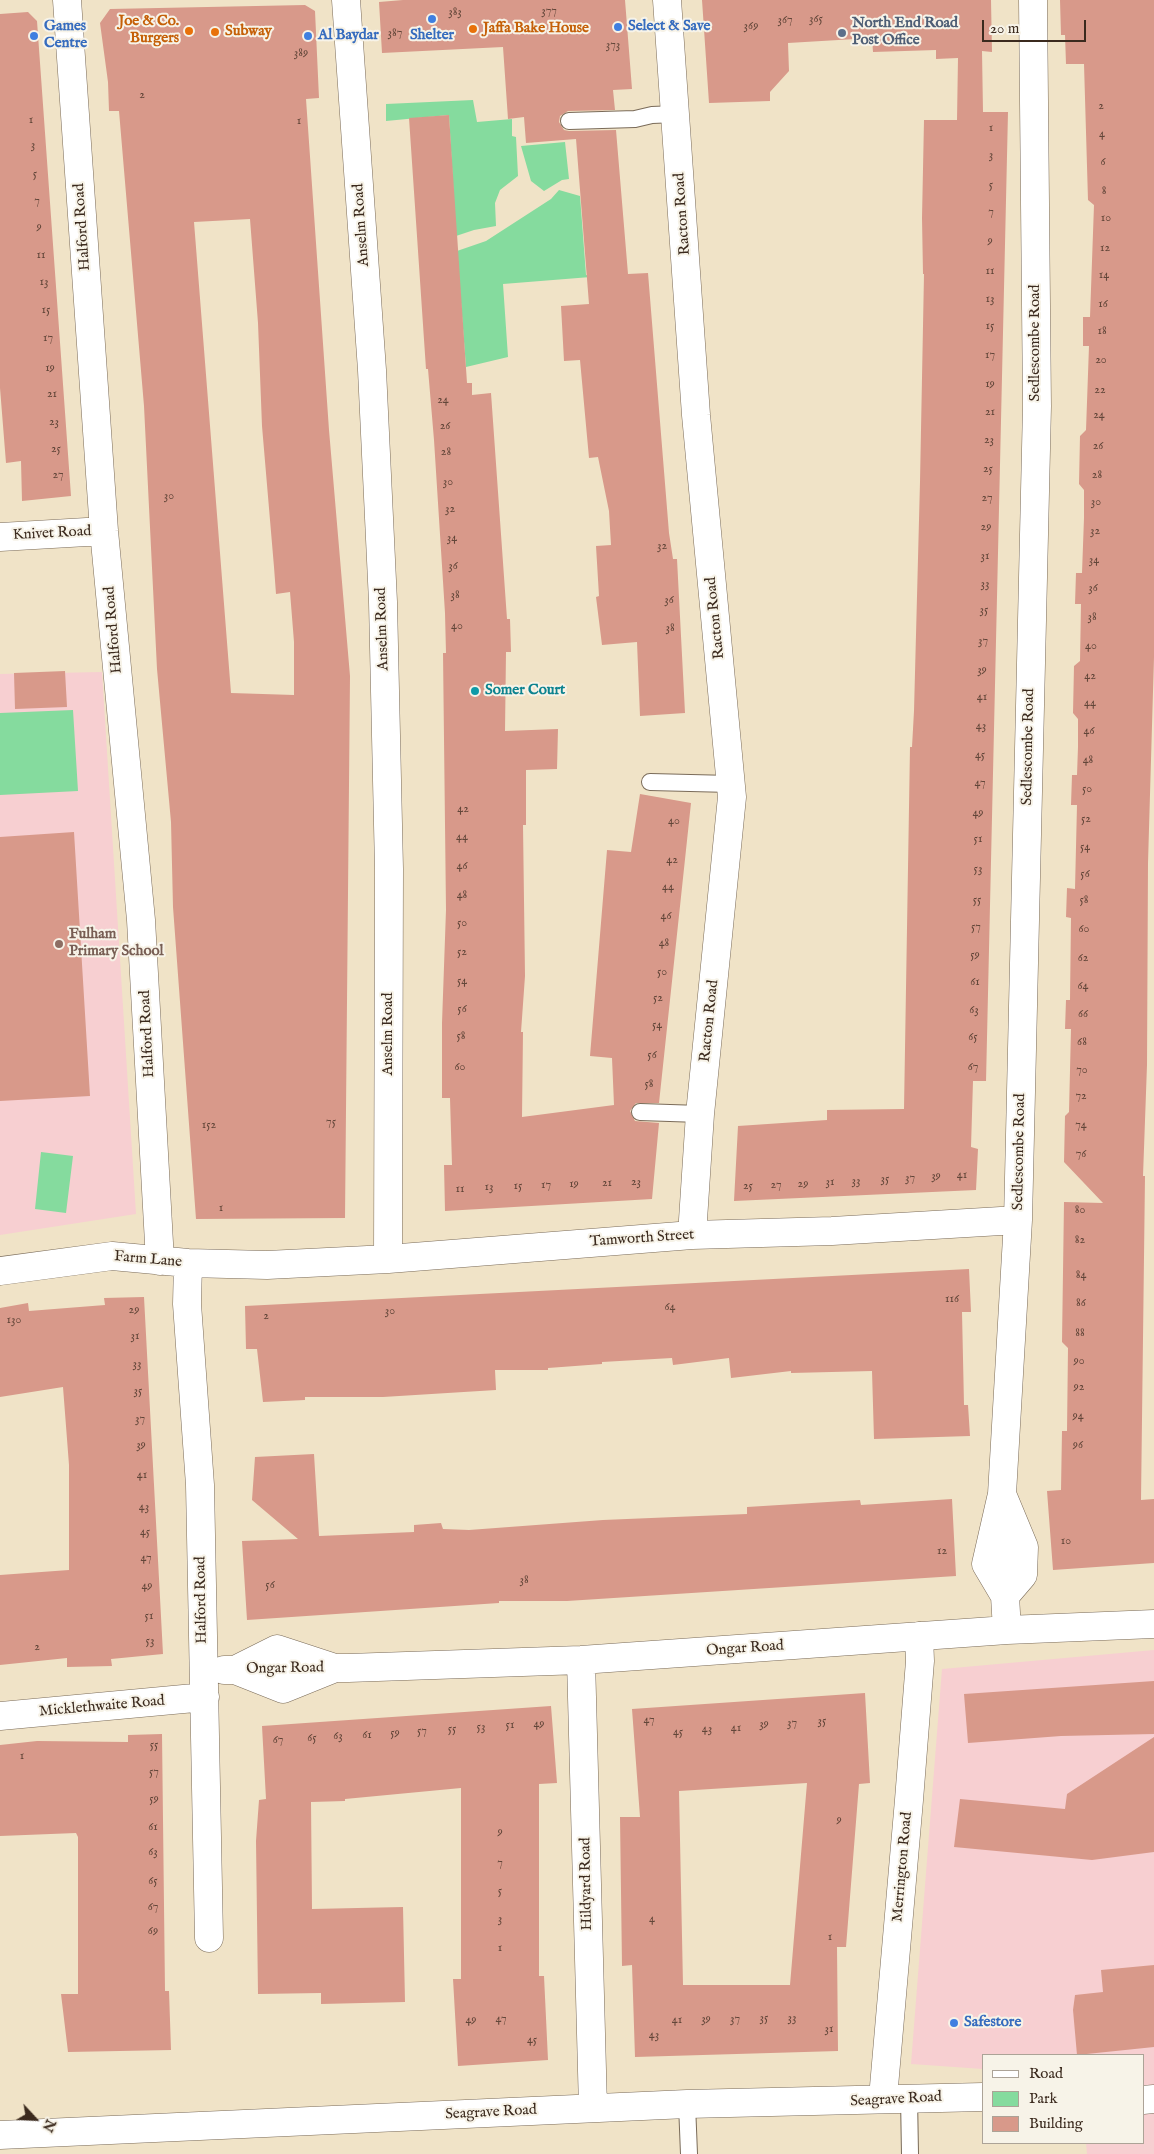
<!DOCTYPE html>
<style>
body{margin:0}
#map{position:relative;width:1154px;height:2154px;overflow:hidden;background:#f0e3c7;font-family:"IM FELL English",serif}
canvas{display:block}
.legend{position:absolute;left:982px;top:2054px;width:162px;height:90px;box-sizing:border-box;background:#f7f3e8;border:1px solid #aca397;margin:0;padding:6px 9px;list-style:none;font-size:15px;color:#3b2a1e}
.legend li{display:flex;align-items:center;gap:10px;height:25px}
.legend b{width:25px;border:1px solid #aca397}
.north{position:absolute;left:10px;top:2094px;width:50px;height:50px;-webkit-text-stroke:4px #f7f3e8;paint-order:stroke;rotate:115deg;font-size:14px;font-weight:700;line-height:20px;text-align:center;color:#3b2a1e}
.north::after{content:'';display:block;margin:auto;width:18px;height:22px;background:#3b2a1e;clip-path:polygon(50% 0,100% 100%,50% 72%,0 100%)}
.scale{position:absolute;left:982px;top:20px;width:104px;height:22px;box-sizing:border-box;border:2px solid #3b2a1e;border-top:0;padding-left:6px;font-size:15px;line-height:18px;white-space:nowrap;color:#3b2a1e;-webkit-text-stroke:4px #f7f3e8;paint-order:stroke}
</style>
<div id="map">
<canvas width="1154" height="2154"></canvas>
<ul class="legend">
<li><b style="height:6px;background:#fff"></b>Road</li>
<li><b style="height:14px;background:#85db9e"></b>Park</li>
<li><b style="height:14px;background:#d8998a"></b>Building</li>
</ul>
<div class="north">N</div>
<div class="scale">20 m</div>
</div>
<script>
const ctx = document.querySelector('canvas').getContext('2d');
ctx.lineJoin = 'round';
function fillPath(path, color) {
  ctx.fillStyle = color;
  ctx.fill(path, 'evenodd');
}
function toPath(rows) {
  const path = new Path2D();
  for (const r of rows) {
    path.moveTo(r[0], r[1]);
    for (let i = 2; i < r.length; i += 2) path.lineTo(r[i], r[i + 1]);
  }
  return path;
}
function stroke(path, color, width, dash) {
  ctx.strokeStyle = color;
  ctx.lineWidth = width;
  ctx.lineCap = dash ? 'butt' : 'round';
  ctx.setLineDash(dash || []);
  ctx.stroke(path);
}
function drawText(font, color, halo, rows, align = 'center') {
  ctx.font = font + ' "IM FELL English",serif';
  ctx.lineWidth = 4;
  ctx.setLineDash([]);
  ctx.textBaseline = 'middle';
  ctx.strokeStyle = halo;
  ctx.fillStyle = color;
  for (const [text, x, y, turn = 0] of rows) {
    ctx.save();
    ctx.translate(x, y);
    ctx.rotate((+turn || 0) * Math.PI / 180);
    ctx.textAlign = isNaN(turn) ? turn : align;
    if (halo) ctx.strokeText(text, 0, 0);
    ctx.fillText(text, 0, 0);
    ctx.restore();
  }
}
const built = toPath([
 [102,672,136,1214,0,1235,0,674],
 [1154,1650,1154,2154,1087,2154,1086,2143,1143,2143,1143,2055,983,2055,983,2069,911,2064,942,1669]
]);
const green = toPath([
 [473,100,477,122,512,119,512,136,516,137,518,176,500,190,495,203,496,226,474,230,456,236,449,115,386,121,386,104],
 [565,142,569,179,562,180,544,191,531,181,521,146],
 [559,190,580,196,586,275,603,276,503,284,508,357,466,367,457,251,486,241,551,199],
 [73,710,78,791,0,795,0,713],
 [41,1152,73,1156,66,1213,35,1209]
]);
const building = toPath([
 [403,0,625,0,632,89,613,90,615,110,568,111,560,116,559,122,564,130,569,131,616,130,628,274,648,273,669,533,673,559,677,559,685,713,640,716,637,642,602,645,596,597,599,596,596,546,611,545,609,511,598,457,589,458,580,360,564,361,561,306,589,304,576,139,526,143,524,117,508,119,503,47,382,53,379,2],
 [702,0,991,0,992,52,982,51,983,112,1008,112,986,1081,973,1081,971,1147,978,1149,976,1190,734,1201,738,1126,827,1120,827,1110,904,1109,910,747,912,747,914,711,920,482,924,274,923,274,922,218,924,120,957,120,958,58,936,59,936,50,873,52,872,38,788,43,789,71,770,92,770,101,709,103],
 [1060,0,1154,0,1154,657,1148,863,1147,1065,1143,1176,1145,1176,1141,1500,1154,1499,1154,1563,1053,1570,1047,1491,1061,1490,1062,1431,1067,1431,1068,1348,1062,1342,1064,1202,1103,1203,1064,1162,1065,1116,1069,1112,1071,1029,1065,1029,1066,1000,1070,1000,1071,918,1066,917,1067,888,1075,889,1077,805,1071,805,1072,775,1077,775,1078,747,1078,719,1073,713,1074,666,1080,661,1081,604,1075,604,1076,573,1082,573,1084,518,1084,490,1079,484,1080,436,1086,430,1089,346,1083,346,1083,317,1090,317,1094,205,1088,200,1084,64,1066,64,1065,35,1061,35],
 [305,5,315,11,319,98,306,99,329,430,350,676,345,1218,196,1219,173,907,171,822,157,669,144,406,119,111,109,111,108,82,100,23,110,9],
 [250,219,258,323,262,426,274,567,276,594,290,592,294,642,294,695,231,693,194,222],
 [28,12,37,21,71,496,22,501,21,461,6,463,0,388,0,14],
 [449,115,467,383,472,383,472,395,491,393,507,619,510,619,511,652,506,652,505,731,558,729,557,769,526,770,526,825,523,825,525,976,521,1032,523,1032,522,1117,614,1105,612,1058,590,1056,607,850,631,852,640,794,691,803,659,1103,636,1103,630,1111,635,1121,659,1123,652,1199,445,1211,444,1165,452,1165,450,1098,442,1098,442,1023,446,910,443,653,446,653,445,613,434,440,428,369,426,369,409,118],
 [65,671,67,707,15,709,14,673],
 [74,832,90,1096,0,1101,0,837],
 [969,1269,971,1312,962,1312,964,1405,968,1405,970,1436,874,1439,872,1371,791,1373,791,1371,731,1378,729,1358,673,1365,672,1358,602,1362,602,1364,548,1368,548,1370,495,1370,496,1390,383,1397,305,1397,305,1400,263,1402,257,1349,246,1349,245,1306],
 [144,1297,163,1654,111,1659,112,1666,67,1667,67,1658,0,1665,0,1575,69,1570,69,1465,63,1387,0,1397,0,1308,28,1303,29,1311,105,1305,104,1298],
 [314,1454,319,1536,414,1532,414,1525,441,1523,443,1529,469,1530,603,1520,747,1514,747,1507,860,1500,861,1505,952,1499,956,1576,567,1601,499,1601,499,1603,247,1620,242,1541,298,1539,252,1500,255,1457],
 [1154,1681,1154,1734,1061,1736,968,1743,964,1694],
 [865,1693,870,1783,859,1784,846,1947,837,1947,838,2051,635,2057,632,1965,622,1966,620,1817,640,1817,632,1709],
 [807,1783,790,1985,683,1985,679,1791],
 [551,1706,557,1783,539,1784,539,1976,544,1976,548,2060,458,2066,453,1979,461,1979,461,1788,345,1799,345,1801,311,1802,312,1909,403,1907,405,2002,321,2004,321,1993,258,1994,256,1841,259,1800,266,1799,262,1726],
 [162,1734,165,1991,169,1991,171,2050,68,2052,61,1994,78,1994,78,1837,76,1833,0,1836,0,1745,37,1741,128,1742,128,1735],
 [1154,1737,1154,1852,1092,1860,954,1847,960,1799,1065,1809,1067,1794],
 [1154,1965,1154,2047,1077,2055,1073,2010,1075,1995,1103,1992,1101,1970]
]);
const service = toPath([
 [569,121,635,119,652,115,676,114],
 [650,782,731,784],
 [640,1112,700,1114],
 [1004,1517,1006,1544,1003,1564,1005,1587],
 [252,1670,315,1669],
 [909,2097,910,2154],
 [687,2104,689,2154]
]);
const minor = toPath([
 [67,0,104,531,141,920,160,1261],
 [346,0,372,370,383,602,389,869,388,1259],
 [667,0,696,415,732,797,700,1114,692,1235],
 [0,537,104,531],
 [188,1263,187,1304,200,1485,209,1938],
 [0,1271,112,1256,188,1263,267,1265,388,1259,692,1235,832,1231,1018,1220],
 [1002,1494,1024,1547,1023,1575,1005,1596],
 [1007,1630,1005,1596,986,1564,1002,1494,1018,1220,1037,406,1033,0],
 [581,1660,593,2108],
 [224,1670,235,1670,283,1689,335,1668],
 [235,1670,277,1649,335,1668,348,1668,581,1660,1007,1630,1154,1624],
 [0,1716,205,1697],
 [883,2098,909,1800,920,1661,919,1636],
 [1143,2100,1154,2099],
 [0,2135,687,2104,983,2097]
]);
const markers = [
 [432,19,5,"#3f7fe0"],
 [618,27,5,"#3f7fe0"],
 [473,29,5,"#e8710a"],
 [189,31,5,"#e8710a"],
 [215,32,5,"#e8710a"],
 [842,33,5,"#5c6f8a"],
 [34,36,5,"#3f7fe0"],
 [308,36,5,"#3f7fe0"],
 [475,691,5,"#0f9aa8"],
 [59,944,5,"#8d6e63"],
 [954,2023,5,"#3f7fe0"]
];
const numberNames = [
 ["377",549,12],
 ["383",455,13],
 ["365",816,20],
 ["367",785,21],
 ["369",751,27],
 ["387",395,34],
 ["373",613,46],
 ["389",301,54],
 ["2",142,96],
 ["2",1101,107],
 ["1",31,121],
 ["1",299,122],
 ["1",991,129],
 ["4",1102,135],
 ["3",33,146],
 ["3",991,156],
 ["6",1103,163],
 ["5",35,175],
 ["5",991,186],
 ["8",1104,192],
 ["7",37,202],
 ["7",991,213],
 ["10",1106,219],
 ["9",39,228],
 ["9",990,242],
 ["12",1105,249],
 ["11",41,256],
 ["11",990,272],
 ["14",1104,276],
 ["13",44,283],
 ["13",990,300],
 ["16",1103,305],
 ["15",46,311],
 ["15",990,327],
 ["18",1102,332],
 ["17",48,339],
 ["17",990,356],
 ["20",1101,361],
 ["19",50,369],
 ["19",990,385],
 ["22",1100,391],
 ["21",52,395],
 ["24",443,401],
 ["21",990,413],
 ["24",1099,416],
 ["23",54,423],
 ["26",445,427],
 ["23",989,441],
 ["26",1098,447],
 ["25",56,450],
 ["28",446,453],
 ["25",988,470],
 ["27",58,476],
 ["28",1097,476],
 ["30",448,483],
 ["30",169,497],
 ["27",987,499],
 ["30",1096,503],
 ["32",450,510],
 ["29",986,528],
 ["32",1095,532],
 ["34",452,539],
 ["32",662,547],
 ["31",985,557],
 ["34",1094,561],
 ["36",453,567],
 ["33",985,585],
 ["36",1093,589],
 ["38",455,596],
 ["36",669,601],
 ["35",984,611],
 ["38",1092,618],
 ["40",457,627],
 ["38",670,629],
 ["37",983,642],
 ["40",1091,647],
 ["39",982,671],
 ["42",1090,677],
 ["41",982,698],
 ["44",1090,704],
 ["43",981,727],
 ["46",1089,732],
 ["45",980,756],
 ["48",1088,761],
 ["47",980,784],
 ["50",1087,790],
 ["42",463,810],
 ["49",978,814],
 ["52",1086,820],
 ["40",674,822],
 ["44",462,838],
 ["51",978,840],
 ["54",1085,848],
 ["42",672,861],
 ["46",462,867],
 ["53",978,870],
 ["56",1085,875],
 ["44",668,888],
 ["48",462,896],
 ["55",977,901],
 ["58",1084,901],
 ["46",666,917],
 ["50",462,924],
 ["57",976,928],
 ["60",1084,930],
 ["48",664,944],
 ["52",462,953],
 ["59",975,956],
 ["62",1083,959],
 ["50",662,973],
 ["54",462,982],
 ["61",975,983],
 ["64",1083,987],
 ["52",658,999],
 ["56",462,1010],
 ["63",974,1011],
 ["66",1083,1015],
 ["54",657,1026],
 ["58",461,1037],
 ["65",973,1038],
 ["68",1082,1043],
 ["56",652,1056],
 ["60",460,1068],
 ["67",973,1068],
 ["70",1082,1071],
 ["58",649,1085],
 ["72",1081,1097],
 ["75",331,1123],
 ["152",209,1126],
 ["74",1081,1126],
 ["76",1081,1155],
 ["41",962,1176],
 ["39",936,1177],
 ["37",910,1179],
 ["35",885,1180],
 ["33",856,1182],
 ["23",636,1183],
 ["31",830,1183],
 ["21",607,1184],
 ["19",574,1185],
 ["29",803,1185],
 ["17",546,1186],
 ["27",776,1186],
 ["15",518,1187],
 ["25",748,1187],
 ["13",489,1188],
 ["11",460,1190],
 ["1",221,1209],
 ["80",1080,1211],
 ["82",1080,1241],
 ["84",1081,1276],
 ["116",952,1300],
 ["86",1081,1304],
 ["64",670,1308],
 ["29",134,1311],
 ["30",390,1312],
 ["2",266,1317],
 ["130",14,1321],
 ["88",1080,1334],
 ["31",135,1337],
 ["90",1079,1362],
 ["33",137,1365],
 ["92",1079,1388],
 ["35",138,1392],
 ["94",1078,1417],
 ["37",140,1420],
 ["39",141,1446],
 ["96",1078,1446],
 ["41",142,1476],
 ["43",144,1508],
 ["45",145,1533],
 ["10",1066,1542],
 ["12",942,1552],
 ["47",146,1559],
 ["38",524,1581],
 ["56",270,1586],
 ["49",147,1587],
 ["51",149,1617],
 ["53",150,1642],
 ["2",37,1648],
 ["47",649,1721],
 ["35",822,1722],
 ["37",792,1724],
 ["49",539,1725],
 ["39",764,1725],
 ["51",510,1726],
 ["53",481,1728],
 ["41",736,1729],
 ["55",452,1730],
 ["43",707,1730],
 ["57",422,1732],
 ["45",678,1733],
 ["59",395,1734],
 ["61",367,1736],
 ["63",338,1737],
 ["65",312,1739],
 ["67",278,1741],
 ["55",154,1746],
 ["1",22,1757],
 ["57",154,1773],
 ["59",154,1800],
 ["9",839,1821],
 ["61",153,1828],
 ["9",500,1833],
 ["63",153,1853],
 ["7",500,1864],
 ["65",153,1882],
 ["5",500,1892],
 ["67",153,1908],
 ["3",500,1920],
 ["4",652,1920],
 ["69",153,1932],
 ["1",830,1938],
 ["1",500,1949],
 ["35",764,2019],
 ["33",792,2019],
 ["47",501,2020],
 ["39",706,2020],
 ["37",735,2020],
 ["49",471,2021],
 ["41",677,2021],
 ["31",829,2030],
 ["43",654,2036],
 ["45",532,2041]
];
const foodNames = [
 ["Joe & Co.",179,22,"right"],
 ["Burgers",179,39,"right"],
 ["Jaffa Bake House",483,29],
 ["Subway",225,32]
];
const serviceNames = [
 ["North End Road",852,24],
 ["Post Office",852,41]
];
const shopNames = [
 ["Games",44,27],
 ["Centre",44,44],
 ["Select & Save",628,27],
 ["Al Baydar",318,36],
 ["Shelter",432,36,"center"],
 ["Safestore",964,2023]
];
const streetNames = [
 ["Racton Road",683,214,-94],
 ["Anselm Road",362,225,-94],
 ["Halford Road",83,227,-94],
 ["Sedlescombe Road",1036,343,-90],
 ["Knivet Road",52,534,-3],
 ["Racton Road",716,618,-96],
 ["Anselm Road",383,629,-92],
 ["Halford Road",114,630,-95],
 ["Sedlescombe Road",1029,747,-89],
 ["Racton Road",710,1021,-84],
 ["Halford Road",148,1034,-93],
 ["Anselm Road",389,1034,-90],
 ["Sedlescombe Road",1020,1152,-89],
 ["Tamworth Street",642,1239,-4],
 ["Farm Lane",148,1260,5],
 ["Halford Road",202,1600,-91],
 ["Ongar Road",745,1649,-4],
 ["Ongar Road",285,1669,-1],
 ["Micklethwaite Road",102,1707,-5],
 ["Merrington Road",903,1867,-85],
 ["Hildyard Road",587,1884,-91],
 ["Seagrave Road",896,2100,-3],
 ["Seagrave Road",491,2113,-3]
];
const cultureNames = [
 ["Somer Court",485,691]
];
const educationNames = [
 ["Fulham",69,935],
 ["Primary School",69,952]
];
fillPath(built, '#f7cfd1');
fillPath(green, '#85db9e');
fillPath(building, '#d8998a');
stroke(service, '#7a6b59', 18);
stroke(minor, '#7a6b59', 29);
stroke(service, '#fff', 16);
stroke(minor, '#fff', 28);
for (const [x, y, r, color] of markers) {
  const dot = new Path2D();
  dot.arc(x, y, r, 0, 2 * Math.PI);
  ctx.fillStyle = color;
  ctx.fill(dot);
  stroke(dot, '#f7f3e8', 2);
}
drawText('12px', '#624639', null, numberNames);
drawText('bold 15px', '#c56008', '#f7f3e8', foodNames, 'left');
drawText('bold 15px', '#4e5e75', '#f7f3e8', serviceNames, 'left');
drawText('bold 15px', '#366cbe', '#f7f3e8', shopNames, 'left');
drawText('15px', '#3b2a1e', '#f7f3e8', streetNames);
drawText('bold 15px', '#0d838f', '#f7f3e8', cultureNames, 'left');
drawText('bold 15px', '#785e54', '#f7f3e8', educationNames, 'left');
</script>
